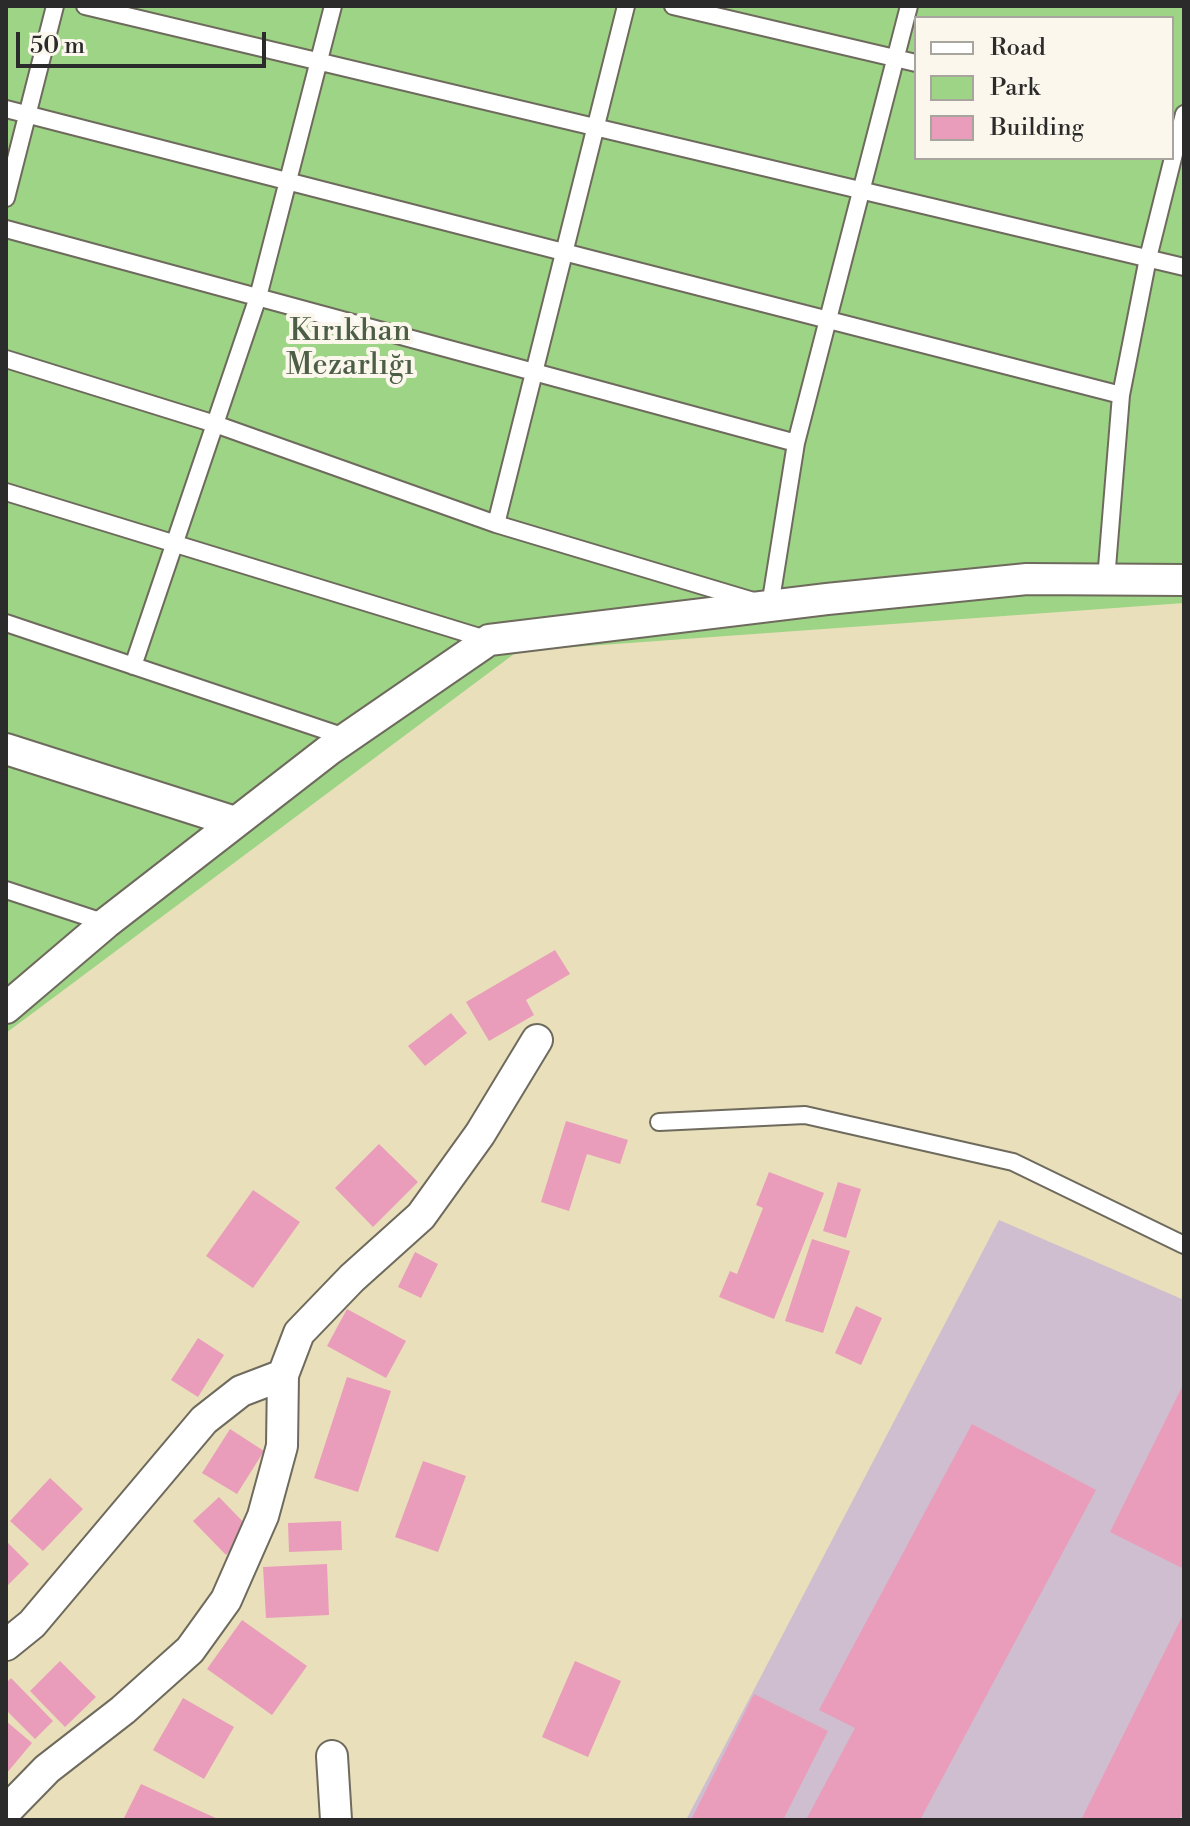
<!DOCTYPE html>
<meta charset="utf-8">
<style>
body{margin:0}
#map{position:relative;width:1190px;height:1826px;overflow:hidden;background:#e9dfba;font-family:"Libre Bodoni",serif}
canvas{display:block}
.frame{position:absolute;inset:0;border:8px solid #2b2b2b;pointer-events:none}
.legend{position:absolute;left:914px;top:16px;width:260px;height:144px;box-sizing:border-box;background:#fbf7ec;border:2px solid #a8a59f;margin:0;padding:10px 14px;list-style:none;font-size:24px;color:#2b2b2b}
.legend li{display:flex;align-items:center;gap:16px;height:40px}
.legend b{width:40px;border:2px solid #a8a59f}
.scale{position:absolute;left:16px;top:32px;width:250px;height:36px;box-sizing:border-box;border:4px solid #2b2b2b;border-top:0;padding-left:10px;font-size:24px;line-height:28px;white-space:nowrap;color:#2b2b2b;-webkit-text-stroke:6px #fbf7ec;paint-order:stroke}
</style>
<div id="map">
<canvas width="1190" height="1826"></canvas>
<div class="frame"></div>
<ul class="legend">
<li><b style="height:10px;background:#fff"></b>Road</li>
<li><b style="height:22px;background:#9dd485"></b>Park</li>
<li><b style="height:22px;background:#e99dba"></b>Building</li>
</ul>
<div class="scale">50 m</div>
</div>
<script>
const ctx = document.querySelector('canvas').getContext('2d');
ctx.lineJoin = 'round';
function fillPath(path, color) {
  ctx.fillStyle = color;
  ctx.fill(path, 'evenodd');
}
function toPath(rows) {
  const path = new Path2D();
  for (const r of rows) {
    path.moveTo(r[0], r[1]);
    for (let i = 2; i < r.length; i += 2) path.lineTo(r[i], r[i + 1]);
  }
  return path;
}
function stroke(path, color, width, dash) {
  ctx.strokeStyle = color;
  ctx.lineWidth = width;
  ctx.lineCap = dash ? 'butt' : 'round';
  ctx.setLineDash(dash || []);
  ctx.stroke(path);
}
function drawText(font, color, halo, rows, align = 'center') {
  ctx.font = font + ' "Libre Bodoni",serif';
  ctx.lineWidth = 8;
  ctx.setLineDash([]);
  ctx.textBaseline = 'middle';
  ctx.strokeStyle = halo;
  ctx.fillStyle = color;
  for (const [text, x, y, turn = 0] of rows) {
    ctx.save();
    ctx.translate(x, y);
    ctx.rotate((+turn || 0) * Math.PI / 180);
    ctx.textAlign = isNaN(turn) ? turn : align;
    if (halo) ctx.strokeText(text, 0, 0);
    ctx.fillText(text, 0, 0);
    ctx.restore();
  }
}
const industrial = toPath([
 [999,1220,1184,1300,1184,1820,686,1820]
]);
const green = toPath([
 [6,6,1184,6,1184,603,518,651,6,1033],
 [916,18,1172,18,1172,158,916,158]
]);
const building = toPath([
 [555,950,570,974,526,1000,534,1015,489,1041,466,1002],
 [451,1013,467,1033,425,1066,408,1046],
 [566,1121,628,1140,620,1164,587,1154,569,1211,541,1202],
 [379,1144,418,1182,373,1227,335,1188],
 [769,1172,824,1193,774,1319,719,1297,730,1271,737,1274,763,1208,756,1205],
 [838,1182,861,1189,846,1238,823,1231],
 [253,1190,300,1222,253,1288,206,1256],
 [812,1239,850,1251,823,1333,785,1321],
 [415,1252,438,1264,421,1298,398,1287],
 [856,1306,882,1318,861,1365,835,1353],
 [347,1309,406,1341,386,1378,327,1346],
 [198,1338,224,1355,198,1397,171,1380],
 [347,1377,391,1391,358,1492,314,1478],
 [1184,1383,1184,1569,1110,1532],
 [972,1424,1096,1490,920,1820,806,1820,855,1728,819,1710],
 [230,1429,264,1451,237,1494,202,1473],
 [423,1461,466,1476,438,1552,395,1537],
 [50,1478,83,1509,43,1551,10,1521],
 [219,1497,251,1530,226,1555,193,1521],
 [341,1521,342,1550,289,1552,288,1523],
 [6,1541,29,1564,6,1587],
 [327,1564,329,1615,266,1618,263,1567],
 [1184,1613,1184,1810,1179,1820,1081,1820],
 [242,1620,307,1666,272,1715,207,1669],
 [60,1661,96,1697,65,1727,30,1691],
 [575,1661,621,1681,588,1757,542,1737],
 [11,1678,53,1721,35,1739,6,1710,6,1683],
 [754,1694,828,1731,783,1820,691,1820],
 [183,1698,234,1727,204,1779,153,1750],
 [6,1721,32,1743,6,1774],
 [141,1784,220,1820,123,1820]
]);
const lane = toPath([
 [85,6,1184,267],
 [673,6,916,63],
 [6,109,1121,395],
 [6,198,55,6],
 [6,229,796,443],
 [6,359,215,424,496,524,770,606,796,443,909,6],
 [6,492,489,640],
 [496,524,626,6],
 [1106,580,1121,395,1148,258,1184,114],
 [6,623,348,738],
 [133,666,258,297,333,6],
 [6,890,106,923],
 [659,1122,805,1115,1013,1162,1184,1245]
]);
const street = toPath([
 [6,749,235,822],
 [6,1008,106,923,329,750,489,640,827,599,1027,579,1184,580],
 [6,1645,32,1624,204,1420,241,1391,283,1375],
 [332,1756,336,1820],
 [6,1811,47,1769,123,1710,190,1650,226,1600,263,1516,282,1446,283,1375,299,1333,352,1278,421,1216,480,1134,537,1040]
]);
const parkNames = [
 ["Kırıkhan",350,333],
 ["Mezarlığı",350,367]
];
fillPath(industrial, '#cebed0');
fillPath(green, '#9dd485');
fillPath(building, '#e99dba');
stroke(lane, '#6e6a5d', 20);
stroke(street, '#6e6a5d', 34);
stroke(lane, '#fff', 16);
stroke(street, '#fff', 30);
drawText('30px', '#4d5e46', '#fbf7ec', parkNames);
</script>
